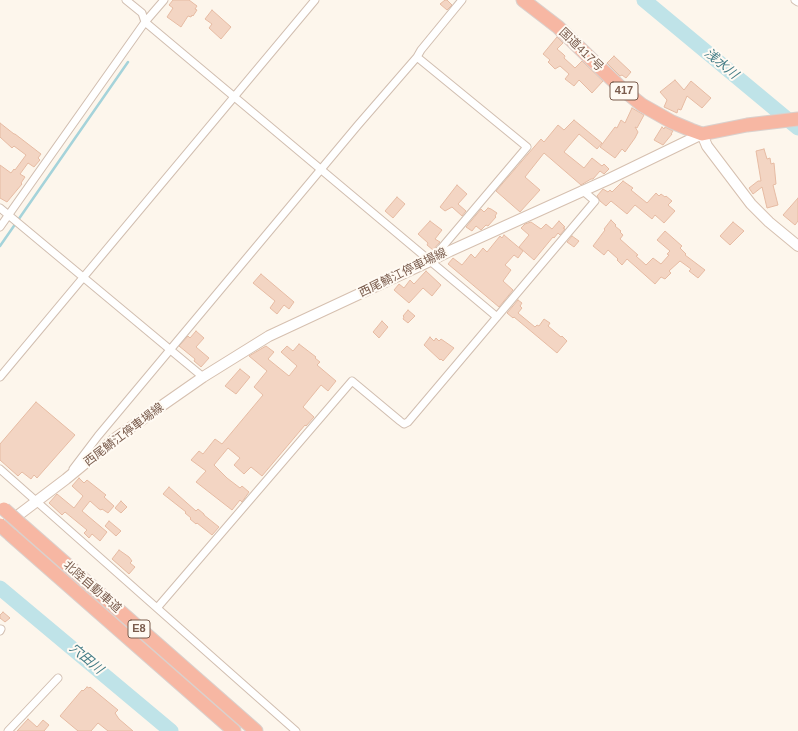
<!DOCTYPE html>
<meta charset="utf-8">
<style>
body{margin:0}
canvas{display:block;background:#fdf6ec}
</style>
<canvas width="798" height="731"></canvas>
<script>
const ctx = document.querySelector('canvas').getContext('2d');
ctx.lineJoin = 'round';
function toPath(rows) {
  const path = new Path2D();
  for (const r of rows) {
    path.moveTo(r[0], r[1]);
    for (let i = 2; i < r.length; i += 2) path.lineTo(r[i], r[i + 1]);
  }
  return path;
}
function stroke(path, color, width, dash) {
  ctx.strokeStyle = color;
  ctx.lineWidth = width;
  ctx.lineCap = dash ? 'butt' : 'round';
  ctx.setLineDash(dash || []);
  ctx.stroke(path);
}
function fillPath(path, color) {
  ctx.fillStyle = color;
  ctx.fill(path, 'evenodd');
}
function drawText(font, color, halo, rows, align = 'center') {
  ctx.font = font + ' Arial,"Noto Sans JP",sans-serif';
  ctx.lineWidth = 4;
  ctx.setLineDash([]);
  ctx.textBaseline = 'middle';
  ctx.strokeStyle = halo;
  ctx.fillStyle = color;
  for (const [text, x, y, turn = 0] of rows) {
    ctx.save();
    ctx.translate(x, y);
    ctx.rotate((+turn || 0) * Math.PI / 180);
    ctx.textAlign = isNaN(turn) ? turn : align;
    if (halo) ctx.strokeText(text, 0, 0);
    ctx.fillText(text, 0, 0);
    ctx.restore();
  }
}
const stream = toPath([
 [0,246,128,62]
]);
const river = toPath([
 [644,0,798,128],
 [0,588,171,731]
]);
const building = toPath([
 [173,0,189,0,197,6,195,9,197,10,193,16,192,15,191,17,188,16,181,27,167,17,173,8,169,5,173,0],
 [445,0,447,0,452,5,447,10,440,4,445,0],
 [212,10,231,27,221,39,209,28,212,24,205,19,212,10],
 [557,37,563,43,557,49,563,54,565,56,564,58,575,68,582,61,603,81,592,93,579,80,574,86,565,79,569,74,560,66,555,69,548,62,550,60,543,54,557,37],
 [614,56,631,72,626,78,622,75,620,76,607,63,614,56],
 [675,80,684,90,691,81,711,98,702,108,687,96,681,110,678,109,677,113,664,107,667,100,660,92,675,80],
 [632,108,644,115,637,128,635,127,638,132,635,138,625,152,622,149,615,158,600,147,615,127,617,128,621,120,625,123,632,108],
 [574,120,602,143,597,149,579,134,564,152,584,168,592,158,602,166,604,164,609,169,604,174,600,171,593,179,591,179,581,185,544,153,525,177,540,190,520,212,496,191,541,139,544,142,558,125,564,130,574,120],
 [0,123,14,134,15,134,41,154,38,158,40,160,34,167,28,163,20,174,25,177,21,183,22,184,7,202,0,198,0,165,11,173,14,169,15,170,26,155,14,146,12,148,0,137,0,123],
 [662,127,664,129,665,127,673,131,671,134,672,134,663,145,654,140,662,127],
 [764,149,767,159,770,158,771,164,774,163,776,184,773,185,778,205,767,208,762,187,753,194,749,188,758,181,761,181,756,151,764,149],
 [623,181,633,188,631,190,647,203,656,193,659,196,661,194,665,197,666,196,672,201,668,205,675,211,664,223,655,215,652,219,635,205,627,214,611,201,606,206,600,201,597,196,603,189,608,192,610,190,612,192,623,181],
 [457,185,467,194,458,204,466,211,462,216,452,207,445,211,440,207,457,185],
 [397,197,405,204,393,218,385,211,397,197],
 [798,198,798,221,795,225,783,215,798,198],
 [488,208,491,209,497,213,495,216,496,217,488,226,486,225,481,230,476,226,472,231,466,227,481,209,484,212,488,208],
 [611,220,616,225,615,226,621,231,620,232,623,235,620,239,638,255,636,256,646,265,653,258,661,264,669,255,667,254,670,251,657,240,665,231,682,246,680,248,686,254,685,255,705,270,698,278,689,271,691,269,680,261,669,271,671,273,665,279,661,277,655,284,627,259,622,265,617,260,618,259,608,250,604,255,593,246,605,230,604,229,611,220],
 [430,221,442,230,435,239,440,242,433,250,427,245,428,243,418,234,430,221],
 [559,221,565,227,563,228,565,229,560,235,558,233,554,238,553,237,534,260,519,247,529,235,521,228,525,224,531,222,541,229,546,224,552,229,559,221],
 [733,222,744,231,730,245,720,236,733,222],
 [504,235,523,251,518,258,514,255,505,265,511,270,503,281,513,290,499,307,448,264,453,258,462,265,471,254,475,258,483,248,487,252,500,236,502,238,504,235],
 [572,236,579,241,574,247,567,242,572,236],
 [426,271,441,285,432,296,423,288,409,303,394,290,399,284,404,288,410,280,414,284,426,271],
 [261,274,294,302,289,309,284,305,277,314,270,308,275,301,253,283,261,274],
 [518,300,522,303,520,306,522,308,518,313,535,327,537,325,539,326,544,319,550,323,548,326,561,337,562,336,567,341,557,353,514,317,513,318,507,313,518,300],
 [408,310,415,316,408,323,403,319,404,317,403,316,408,310],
 [382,321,388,327,379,338,373,332,382,321],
 [196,331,204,338,196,347,209,358,201,367,194,361,195,359,179,346,188,336,190,338,196,331],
 [430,337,434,341,436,338,439,341,441,339,454,348,443,361,441,359,440,360,424,345,430,337],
 [299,344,316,357,315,358,320,362,317,365,336,381,328,391,321,385,303,407,314,417,306,426,305,425,262,476,251,467,244,474,234,465,240,458,228,448,214,465,227,478,240,488,242,486,249,492,242,502,240,500,232,510,196,482,206,471,191,460,199,451,203,454,215,439,222,444,263,395,254,387,267,371,249,356,266,346,274,352,268,359,289,376,297,366,281,352,287,346,293,351,299,344],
 [240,369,250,377,236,394,225,386,240,369],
 [36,402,75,435,37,478,34,475,31,479,22,472,18,476,0,460,0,444,36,402],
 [79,478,84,483,87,480,106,495,104,497,114,506,108,513,102,509,101,510,99,509,90,501,82,511,107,532,100,541,92,534,89,538,84,533,87,530,65,512,62,515,49,503,57,494,74,508,83,496,72,486,79,478],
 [169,487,196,511,198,509,204,514,204,515,219,527,212,535,197,523,196,524,190,519,191,518,185,513,186,512,163,494,169,487],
 [121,501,127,507,121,513,115,508,121,501],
 [109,521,121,531,116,536,105,526,109,521],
 [119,550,129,557,132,561,130,563,135,567,129,574,112,559,119,550],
 [3,612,10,618,5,622,0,618,0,615,3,612],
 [87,687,89,688,90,687,118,710,115,713,119,719,133,731,108,731,98,723,91,731,78,731,60,716,82,690,83,691,87,687],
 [28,719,37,727,43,720,49,725,44,731,17,731,28,719]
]);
const street = toPath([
 [126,0,142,13,145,22,497,317],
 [795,0,798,2],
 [417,57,527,147,433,258],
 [0,208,203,377],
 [0,227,145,22,164,0],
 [0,377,315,0],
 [0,469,296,731],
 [73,469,98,436,358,125,417,57,421,50,462,0],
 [157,608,352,381,400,421,404,424,408,422,595,201,582,190],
 [0,631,1,629],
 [8,731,58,678]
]);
const secondary = toPath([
 [0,529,66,479,117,437,203,377,269,336,430,261,450,251,607,180,702,134,707,146,751,204,769,222,798,246]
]);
const highway = toPath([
 [523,0,558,27,621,88,642,105,672,122,691,130,702,134,747,125,798,119],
 [23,526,256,731],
 [11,535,234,731]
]);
const highwayBridge = toPath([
 [4,509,23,526],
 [0,525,11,535]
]);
const shields = [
 [624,91,28],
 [139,629,22]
];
const shieldNames = [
 ["417",624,91],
 ["E8",139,629]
];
const streetNames = [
 ["国道417号",581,50,44],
 ["西尾鯖江停車場線",403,273,-26],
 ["西尾鯖江停車場線",124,435,-37],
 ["北陸自動車道",92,587,41]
];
const waterNames = [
 ["浅水川",721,64,40],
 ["穴田川",86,659,40]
];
stroke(stream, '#a5d3da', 2.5);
stroke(river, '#bfe3e8', 15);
fillPath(building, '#f3d5c3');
stroke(building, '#e6bba3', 1);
stroke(street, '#d1beb0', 9);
stroke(secondary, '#d6c0b0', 12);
stroke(highway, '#dad1cd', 15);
stroke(street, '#fff', 7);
stroke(secondary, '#fff', 10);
stroke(highway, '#f7b7a3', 13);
stroke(highwayBridge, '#dad1cd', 15, []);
stroke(highwayBridge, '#f7b7a3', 13);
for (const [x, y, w] of shields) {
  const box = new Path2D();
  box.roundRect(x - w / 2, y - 9, w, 18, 3);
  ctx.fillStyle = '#fffaf3';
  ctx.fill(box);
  stroke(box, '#7a5c4d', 1);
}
drawText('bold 11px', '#7a5c4d', null, shieldNames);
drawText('12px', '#7a5c4d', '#fffaf3', streetNames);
drawText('italic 13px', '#437c86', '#fffaf3', waterNames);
</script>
